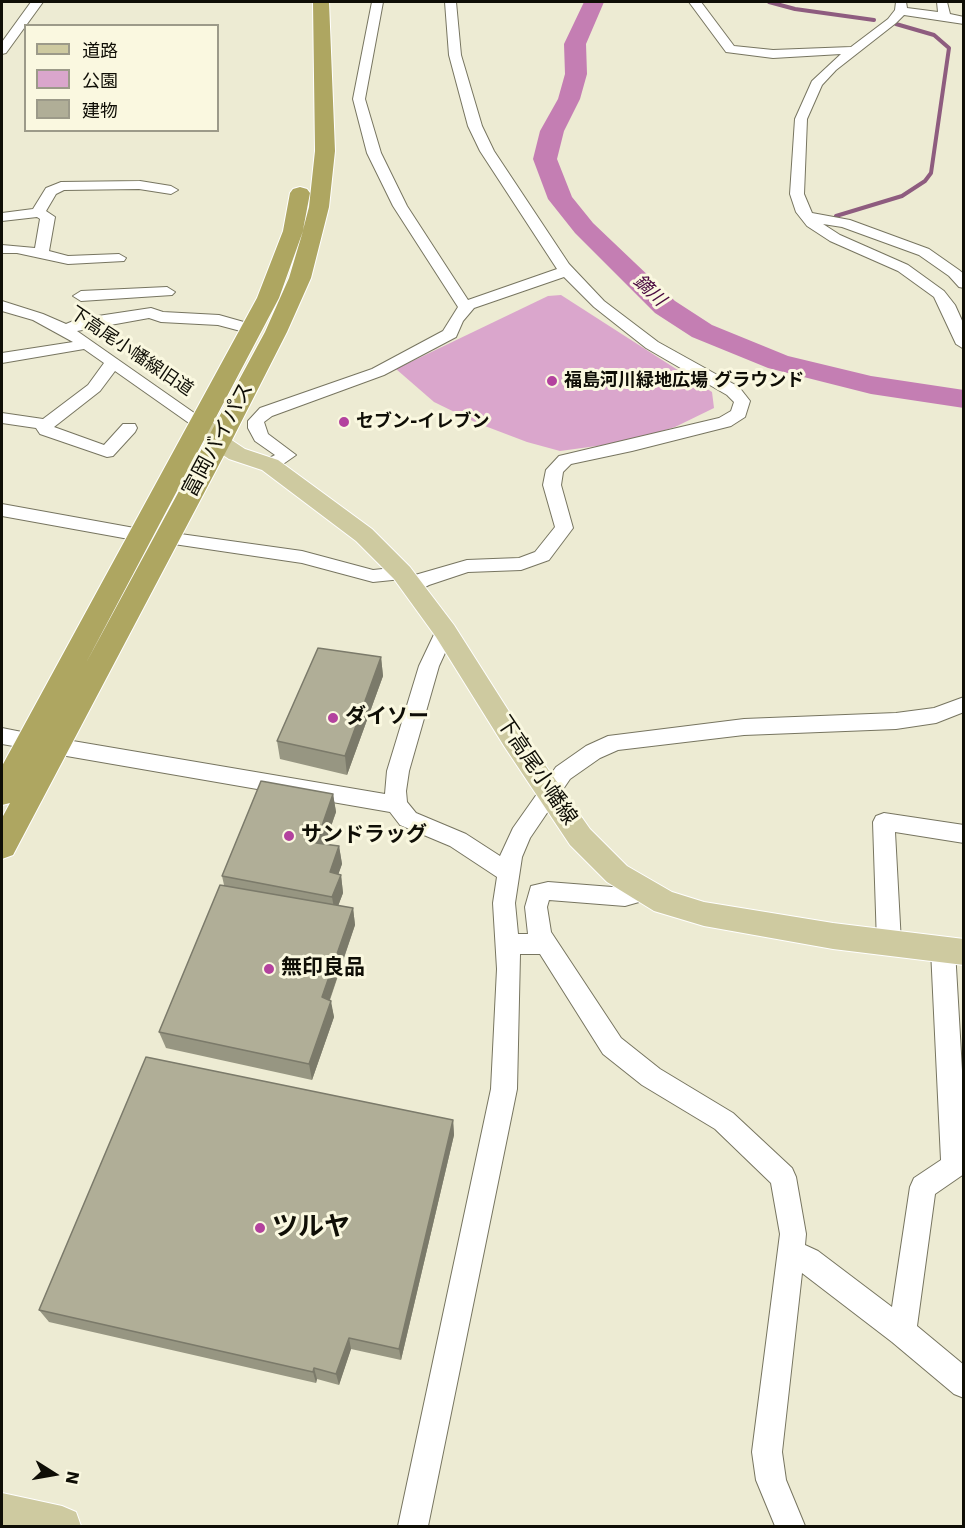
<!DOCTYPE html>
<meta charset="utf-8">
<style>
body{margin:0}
#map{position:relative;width:965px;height:1528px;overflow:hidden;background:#edebd3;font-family:"DejaVu Sans","Noto Sans JP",sans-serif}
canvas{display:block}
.frame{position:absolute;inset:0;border:3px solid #0f0e06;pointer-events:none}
.legend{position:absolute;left:24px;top:24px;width:195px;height:108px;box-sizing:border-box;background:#faf8e0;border:2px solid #9c9a89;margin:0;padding:8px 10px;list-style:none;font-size:18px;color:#0f0e06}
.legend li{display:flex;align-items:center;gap:12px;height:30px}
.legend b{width:30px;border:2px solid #9c9a89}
.north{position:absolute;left:24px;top:1444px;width:60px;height:60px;-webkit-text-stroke:4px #faf8e0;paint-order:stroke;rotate:101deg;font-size:16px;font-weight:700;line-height:24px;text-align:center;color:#0f0e06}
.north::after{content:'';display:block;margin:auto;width:21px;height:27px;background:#0f0e06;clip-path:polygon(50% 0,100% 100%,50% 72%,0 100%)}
</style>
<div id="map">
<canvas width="965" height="1528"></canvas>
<div class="frame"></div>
<ul class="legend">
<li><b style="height:8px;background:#cecaa0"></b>道路</li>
<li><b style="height:16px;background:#daa6cc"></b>公園</li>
<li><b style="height:16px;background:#b0ae97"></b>建物</li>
</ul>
<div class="north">N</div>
</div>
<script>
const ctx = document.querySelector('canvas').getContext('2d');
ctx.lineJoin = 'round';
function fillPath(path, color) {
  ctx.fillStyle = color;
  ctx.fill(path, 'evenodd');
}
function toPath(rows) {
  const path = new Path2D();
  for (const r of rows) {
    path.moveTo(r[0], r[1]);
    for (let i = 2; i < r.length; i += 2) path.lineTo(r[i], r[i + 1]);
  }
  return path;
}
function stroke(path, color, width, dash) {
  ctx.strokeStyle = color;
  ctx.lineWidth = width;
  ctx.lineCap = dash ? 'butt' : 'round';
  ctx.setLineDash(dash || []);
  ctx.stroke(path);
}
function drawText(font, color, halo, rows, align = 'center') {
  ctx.font = font + ' "DejaVu Sans","Noto Sans JP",sans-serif';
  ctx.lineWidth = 6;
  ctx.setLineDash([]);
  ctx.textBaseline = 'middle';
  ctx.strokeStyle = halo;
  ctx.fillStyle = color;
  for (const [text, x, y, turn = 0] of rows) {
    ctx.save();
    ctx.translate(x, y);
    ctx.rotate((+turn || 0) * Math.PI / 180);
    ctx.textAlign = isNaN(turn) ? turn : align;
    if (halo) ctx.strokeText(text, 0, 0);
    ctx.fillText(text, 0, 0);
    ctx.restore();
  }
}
const green = toPath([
 [561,295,712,392,714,408,675,427,626,442,560,451,527,442,477,423,434,402,396,369,548,296]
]);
const stream = toPath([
 [769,2,795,9,874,20],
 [836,216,902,196,925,181,931,173,949,48,934,35,896,24]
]);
const river = toPath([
 [584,2,604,2,586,44,587,74,580,99,564,131,557,159,572,197,593,223,675,301,712,325,788,356,871,376,964,390,964,408,871,394,768,368,692,337,655,313,575,233,548,199,533,159,540,131,558,99,565,74,564,44,584,2]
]);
const minor = toPath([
 [31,2,43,2,6,53,2,54,2,42,31,2],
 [372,2,383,2,365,99,381,153,407,206,468,300,557,269,480,151,468,126,449,55,445,2,456,2,461,55,482,126,494,151,569,264,604,301,658,342,739,387,750,401,745,417,731,426,632,451,571,464,563,472,561,485,573,528,549,560,521,570,468,572,429,585,412,594,405,592,403,587,415,575,467,560,519,558,535,552,555,527,543,485,546,470,559,456,719,418,731,411,734,402,727,395,646,348,594,307,564,277,474,308,463,321,456,337,384,375,272,416,264,422,268,434,296,455,276,469,264,469,261,465,264,461,275,455,255,441,248,428,248,421,260,408,372,369,443,331,458,307,393,206,367,153,353,99,372,2],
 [689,2,701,2,734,46,773,50,851,47,888,19,895,10,896,2,906,2,907,8,938,12,937,2,947,2,950,14,964,17,964,24,904,15,896,23,836,70,822,85,807,119,804,194,812,213,850,220,929,249,959,270,964,274,964,288,959,287,949,276,919,255,842,227,823,224,840,235,908,265,944,291,955,305,964,325,964,349,956,344,934,297,898,271,830,241,807,226,796,212,790,194,795,119,812,81,841,54,773,58,726,52,689,2],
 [140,181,171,186,178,190,171,194,139,189,64,190,56,194,46,211,55,217,49,251,68,256,119,254,126,258,124,261,68,264,17,253,2,253,2,245,35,248,40,219,37,217,2,221,2,213,33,209,46,188,61,182,140,181],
 [167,287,175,292,172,295,81,301,73,296,81,291,167,287],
 [2,301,43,314,66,324,78,319,151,308,163,312,219,315,258,326,260,329,252,334,218,325,161,322,149,318,77,331,210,424,208,428,202,429,196,428,115,371,100,391,54,427,104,445,123,424,135,424,137,428,135,432,113,456,107,457,40,434,36,428,2,423,2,413,43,419,88,385,104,363,84,349,2,363,2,353,73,342,33,320,2,311,2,301],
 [2,504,140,529,146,531,149,535,146,539,140,541,2,516,2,504],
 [166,532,302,551,373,570,402,567,409,568,411,573,409,578,402,579,373,582,302,563,160,542,157,538,160,534,166,532],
 [445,624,452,626,455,631,439,666,409,771,406,791,407,802,416,813,466,834,500,856,513,828,556,767,586,746,608,736,744,719,896,713,934,708,964,697,964,712,936,723,896,729,744,735,618,750,600,758,570,779,530,838,522,857,515,903,518,934,528,934,525,907,531,886,548,882,625,888,645,882,653,884,656,891,653,898,625,906,549,900,547,907,551,932,621,1038,660,1069,733,1113,792,1168,796,1177,806,1234,805,1245,818,1251,892,1307,910,1187,914,1178,941,1160,931,950,935,943,943,940,951,943,955,950,964,1105,964,1174,935,1194,917,1326,964,1365,964,1398,954,1394,892,1342,802,1273,782,1452,786,1480,805,1526,775,1526,756,1480,752,1452,780,1234,771,1183,715,1129,642,1085,603,1054,540,954,520,954,517,1089,428,1526,398,1526,491,1089,497,969,493,903,497,877,450,846,400,825,390,812,55,754,48,752,45,746,48,740,55,738,385,794,387,771,419,666,438,626,445,624],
 [2,728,37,735,40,741,37,747,30,749,2,744,2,728],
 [884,813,964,825,964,843,895,832,901,943,897,950,889,953,881,950,877,943,873,822,876,816,884,813]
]);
const major = toPath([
 [202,417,210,419,227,437,245,449,278,460,372,529,410,567,454,625,522,732,590,829,627,866,672,892,704,902,833,923,964,939,964,965,833,949,704,926,654,911,607,882,570,845,504,746,436,637,394,579,356,541,262,470,229,459,211,447,191,424,194,419,202,417],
 [2,1493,62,1506,76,1512,81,1526,2,1526,2,1493]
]);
const highway = toPath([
 [313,2,329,2,335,151,329,207,311,278,287,332,231,442,13,855,2,859,2,818,10,803,2,805,2,766,257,298,283,231,290,193,293,189,300,187,307,189,310,193,303,230,309,207,315,151,313,2],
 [303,231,289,278,265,332,86,663,279,298,303,231]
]);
const wall = toPath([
 [381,657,383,676,347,775,280,759,277,741],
 [333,794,336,812,325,844,339,846,342,864,338,874,341,875,343,893,338,906,353,908,355,925,330,1000,334,1017,312,1080,166,1048,159,1032,224,885,222,876],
 [453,1120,454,1135,401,1360,351,1349,339,1385,317,1379,316,1383,49,1322,39,1310]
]);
const shadedWall = toPath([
 [381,657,383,676,347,775,345,756],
 [333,794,336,812,319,860,316,843],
 [339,846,342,864,333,890,330,872],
 [341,875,343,893,335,914,332,897],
 [353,908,355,925,325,1013,322,997],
 [331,1001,334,1017,312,1080,309,1064],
 [453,1120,454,1135,401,1360,399,1349],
 [349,1338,351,1349,339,1385,336,1374],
 [314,1368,317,1379,316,1383,313,1372]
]);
const building = toPath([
 [318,648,381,657,345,756,277,741,318,648],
 [261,781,333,794,316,843,339,846,330,872,341,875,332,897,222,876,261,781],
 [220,885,353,908,322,997,331,1001,309,1064,159,1032,220,885],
 [146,1057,453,1120,399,1349,349,1338,336,1374,314,1368,313,1372,39,1310,146,1057]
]);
const markers = [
 [552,381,6,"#b3429e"],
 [344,422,6,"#b3429e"],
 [333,718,6,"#b3429e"],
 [289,836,6,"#b3429e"],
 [269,969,6,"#b3429e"],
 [260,1228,6,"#b3429e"]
];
const farWaternames = [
 ["鏑川",649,291,43]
];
const farStreetnames = [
 ["下高尾小幡線旧道",131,352,34]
];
const farPoinames = [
 ["福島河川緑地広場 グラウンド",564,381],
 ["セブン-イレブン",356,422]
];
const streetNames = [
 ["富岡バイパス",219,440,-62],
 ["下高尾小幡線",536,771,56]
];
const poiNames = [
 ["ダイソー",345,718],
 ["サンドラッグ",301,836],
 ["無印良品",281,969]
];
const nearPoinames = [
 ["ツルヤ",272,1228]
];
fillPath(green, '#daa6cc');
stroke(stream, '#8e5c7f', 4);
fillPath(river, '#c47eb3');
stroke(minor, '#777560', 2);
stroke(major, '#fff', 2);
stroke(highway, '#fff', 2);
fillPath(minor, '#fff');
fillPath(major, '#cecaa0');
fillPath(highway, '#aea661');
fillPath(wall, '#979682');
fillPath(shadedWall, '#7b7a6a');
fillPath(building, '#b0ae97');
stroke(building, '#7b7a6a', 1.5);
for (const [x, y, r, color] of markers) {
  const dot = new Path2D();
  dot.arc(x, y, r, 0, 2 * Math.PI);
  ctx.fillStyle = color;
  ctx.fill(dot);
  stroke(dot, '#faf8e0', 2);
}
drawText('italic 18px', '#4a0a40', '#faf8e0', farWaternames);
drawText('18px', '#0f0e06', '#faf8e0', farStreetnames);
drawText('bold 18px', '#0f0e06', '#faf8e0', farPoinames, 'left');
drawText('21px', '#0f0e06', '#faf8e0', streetNames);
drawText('bold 21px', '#0f0e06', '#faf8e0', poiNames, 'left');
drawText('bold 26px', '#0f0e06', '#faf8e0', nearPoinames, 'left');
</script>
